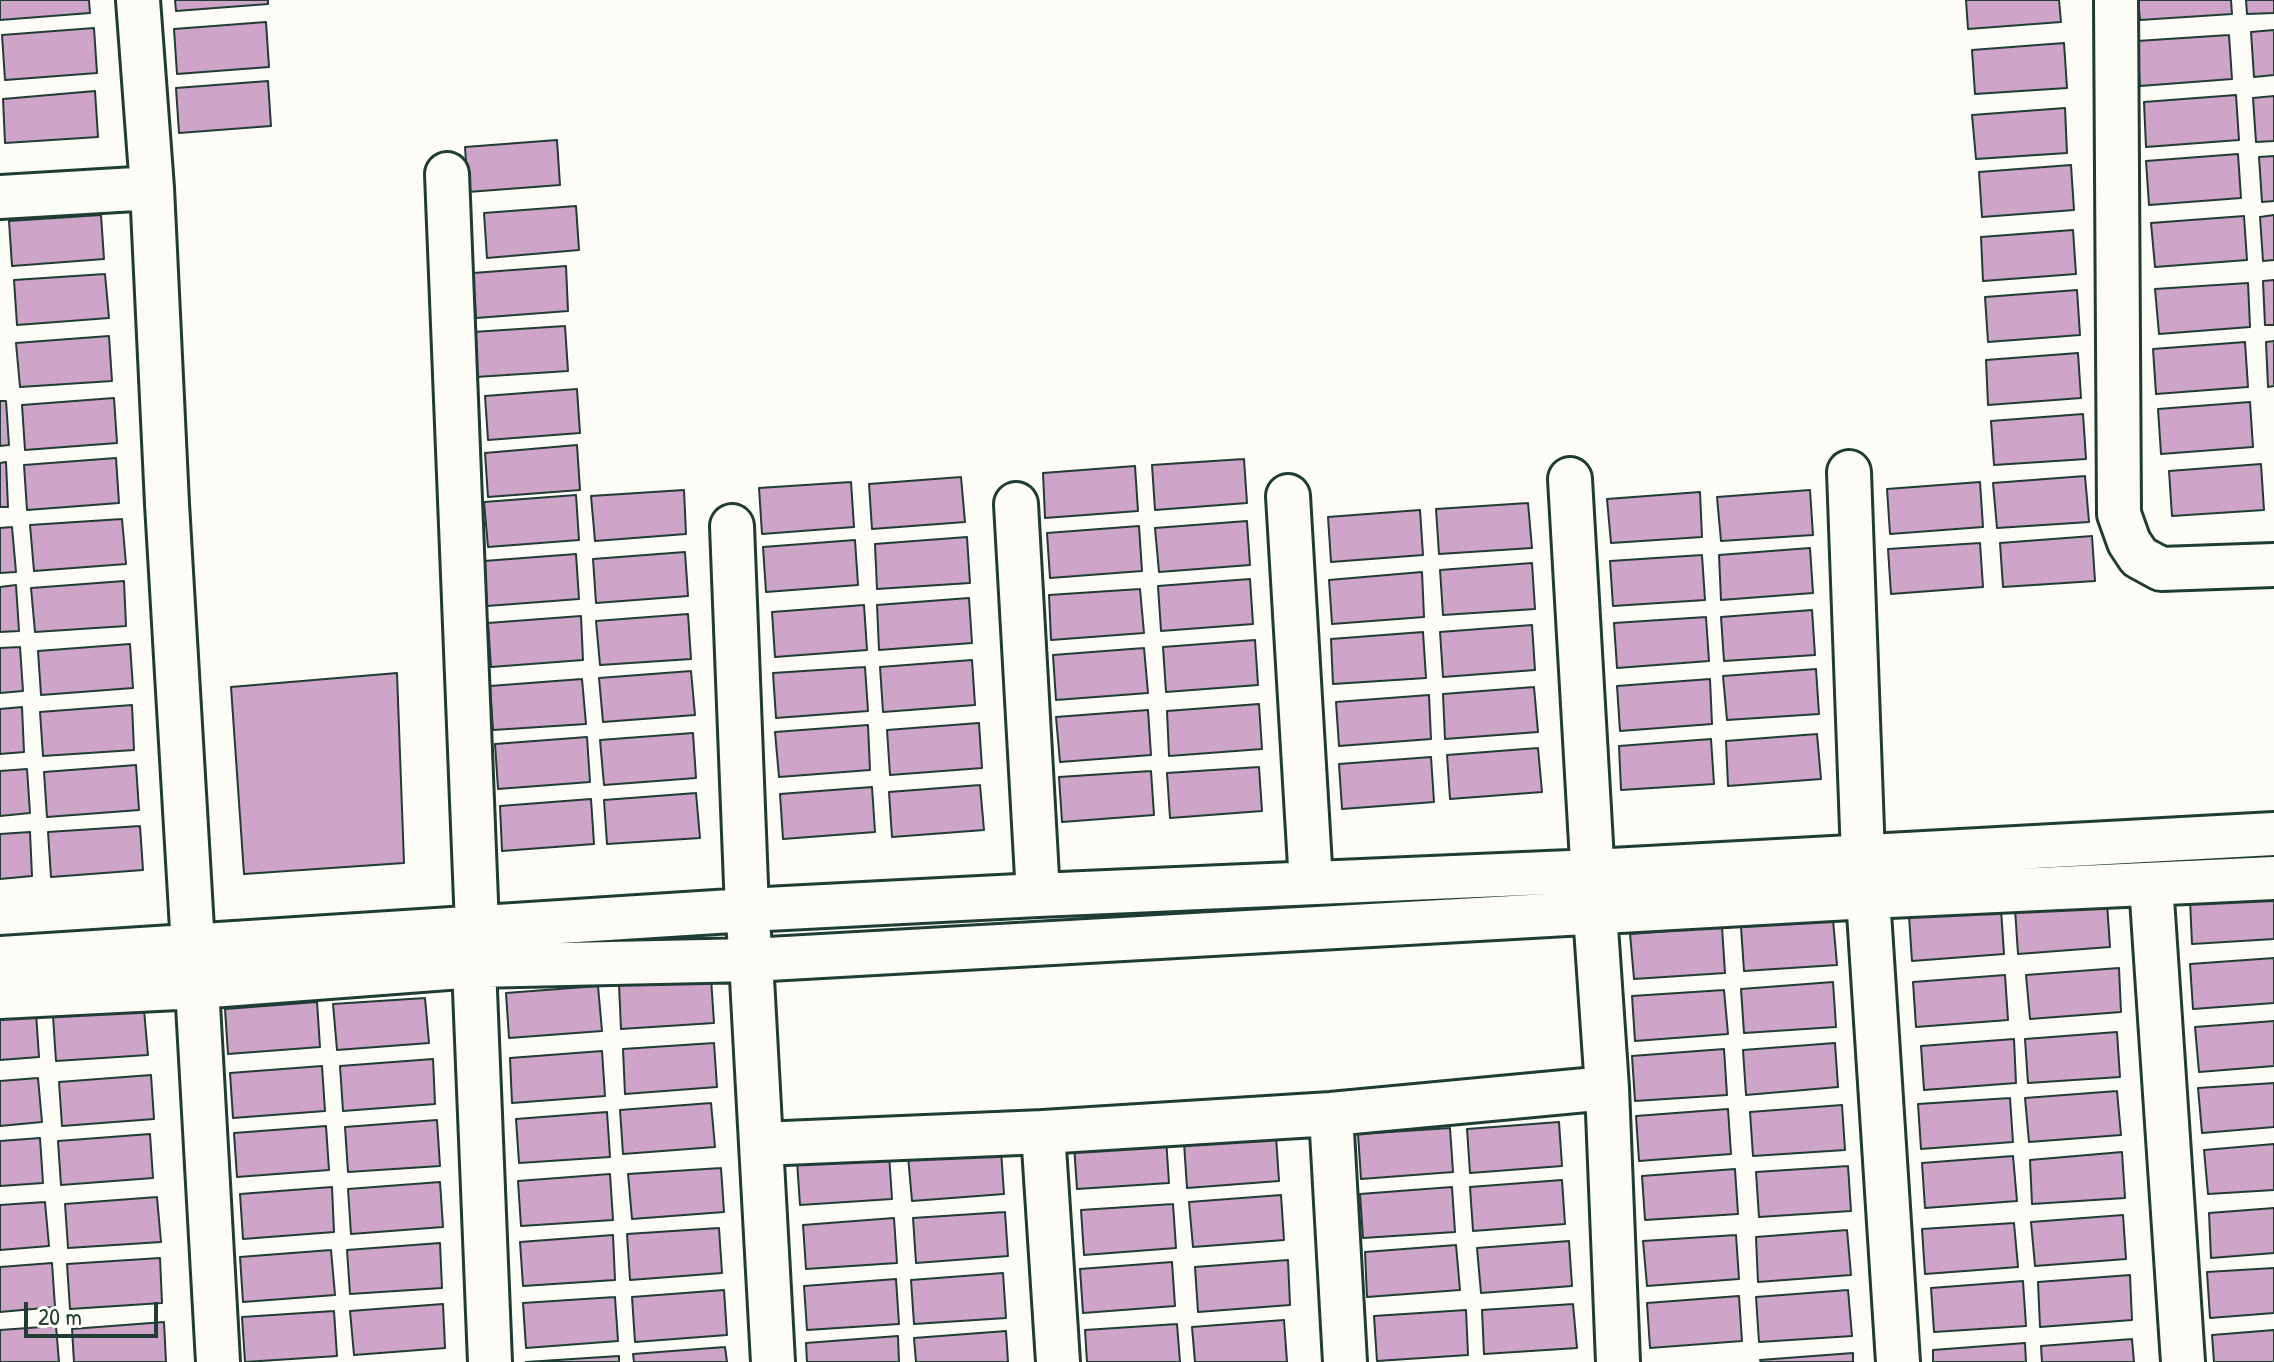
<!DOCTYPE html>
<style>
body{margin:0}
#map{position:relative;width:2274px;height:1362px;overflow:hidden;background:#fdfcf7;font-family:"Patrick Hand",sans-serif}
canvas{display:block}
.scale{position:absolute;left:24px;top:1302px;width:134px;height:36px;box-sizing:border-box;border:4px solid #1f3d34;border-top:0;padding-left:10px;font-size:24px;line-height:28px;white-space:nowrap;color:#1f3d34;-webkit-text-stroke:6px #fdfcf7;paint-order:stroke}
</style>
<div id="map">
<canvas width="2274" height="1362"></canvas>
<div class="scale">20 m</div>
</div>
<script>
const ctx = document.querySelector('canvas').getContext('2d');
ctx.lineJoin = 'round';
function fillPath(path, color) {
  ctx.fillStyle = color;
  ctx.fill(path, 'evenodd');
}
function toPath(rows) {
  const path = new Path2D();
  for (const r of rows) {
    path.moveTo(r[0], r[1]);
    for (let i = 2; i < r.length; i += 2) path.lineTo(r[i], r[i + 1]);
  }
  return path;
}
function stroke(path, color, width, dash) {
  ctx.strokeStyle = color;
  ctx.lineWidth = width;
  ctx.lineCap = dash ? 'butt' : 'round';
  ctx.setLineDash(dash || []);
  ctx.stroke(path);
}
const building = toPath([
 [0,0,89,0,90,13,0,20,0,0],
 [175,0,268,0,268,4,176,11,175,0],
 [1966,0,2059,0,2061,22,1968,29,1966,0],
 [2138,0,2231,0,2232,14,2140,20,2138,0],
 [2246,0,2274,0,2274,13,2247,14,2246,0],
 [266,22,269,67,177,74,174,29,266,22],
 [94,28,97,73,5,80,2,35,94,28],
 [2274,30,2274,75,2254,77,2251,32,2274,30],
 [2229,35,2232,79,2140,86,2137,41,2229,35],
 [2064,43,2067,88,1975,94,1972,50,2064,43],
 [268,81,271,126,179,133,176,88,268,81],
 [95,91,98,137,5,143,3,99,95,91],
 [2236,95,2239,140,2146,147,2144,102,2236,95],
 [2274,96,2274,141,2256,142,2253,98,2274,96],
 [2065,108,2067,153,1976,159,1972,115,2065,108],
 [557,140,560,185,468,192,465,147,557,140],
 [2238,154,2241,198,2149,205,2146,161,2238,154],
 [2274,156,2274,201,2262,202,2259,157,2274,156],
 [2071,165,2074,210,1982,217,1979,172,2071,165],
 [576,206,579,250,487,258,484,213,576,206],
 [101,215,104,259,12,266,9,221,101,215],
 [2274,215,2274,260,2263,261,2260,217,2274,215],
 [2244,216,2247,260,2155,267,2151,223,2244,216],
 [2073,230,2076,274,1983,281,1981,237,2073,230],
 [566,266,568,311,476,318,473,273,566,266],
 [105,274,109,318,17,325,14,280,105,274],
 [2274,280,2274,325,2265,325,2263,281,2274,280],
 [2248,283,2250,327,2159,334,2155,289,2248,283],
 [2077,290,2080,335,1988,342,1985,297,2077,290],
 [565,326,568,371,476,377,473,332,565,326],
 [109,336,112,381,20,387,16,343,109,336],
 [2274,341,2274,386,2268,387,2266,342,2274,341],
 [2245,342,2248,387,2156,394,2153,349,2245,342],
 [2078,353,2081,398,1988,405,1986,360,2078,353],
 [577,389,580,433,488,440,485,396,577,389],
 [114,398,117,443,25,450,22,405,114,398],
 [0,401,6,401,9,445,0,446,0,401],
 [2250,402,2253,447,2161,454,2158,409,2250,402],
 [2083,414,2086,459,1994,465,1991,421,2083,414],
 [577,445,580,490,488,497,485,453,577,445],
 [116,458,119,503,27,510,24,465,116,458],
 [1244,459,1247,503,1155,510,1152,465,1244,459],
 [6,462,8,507,0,507,0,463,6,462],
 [2261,464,2264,510,2172,516,2169,471,2261,464],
 [1135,466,1138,511,1045,518,1043,473,1135,466],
 [2085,476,2089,522,1997,528,1993,483,2085,476],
 [961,477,965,522,872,529,869,484,961,477],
 [851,482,854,527,762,534,759,488,851,482],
 [1980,482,1983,527,1890,534,1887,489,1980,482],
 [684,490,686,534,595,541,591,496,684,490],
 [1810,490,1813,535,1721,541,1717,497,1810,490],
 [1700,492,1702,537,1611,543,1607,499,1700,492],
 [576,495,579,540,488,547,484,502,576,495],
 [1528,503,1532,548,1439,554,1436,509,1528,503],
 [1420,510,1423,555,1331,562,1328,517,1420,510],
 [122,519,126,564,34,571,30,525,122,519],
 [1247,521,1250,565,1159,572,1155,528,1247,521],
 [1139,526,1142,571,1050,578,1047,533,1139,526],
 [12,527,16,572,0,573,0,528,12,527],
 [2092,536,2095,581,2003,587,2000,543,2092,536],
 [967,537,970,583,877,589,875,544,967,537],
 [855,540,858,585,766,592,763,547,855,540],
 [1980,543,1983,587,1891,594,1888,549,1980,543],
 [1810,548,1813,593,1721,600,1719,555,1810,548],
 [685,552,688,596,596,603,593,559,685,552],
 [576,554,579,599,487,606,484,561,576,554],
 [1702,555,1705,600,1613,606,1610,561,1702,555],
 [1532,563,1535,609,1443,615,1440,570,1532,563],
 [1422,572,1424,617,1332,624,1329,580,1422,572],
 [1250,579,1253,624,1161,631,1158,586,1250,579],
 [124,581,126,626,35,632,31,588,124,581],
 [16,585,19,631,0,632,0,587,16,585],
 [1140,589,1144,633,1051,640,1049,595,1140,589],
 [969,598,972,643,879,650,877,605,969,598],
 [864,605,867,650,775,657,772,612,864,605],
 [1812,610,1815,655,1724,661,1721,617,1812,610],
 [688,614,691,659,600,665,596,621,688,614],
 [581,616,583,660,491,667,488,623,581,616],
 [1706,617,1709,661,1617,668,1614,623,1706,617],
 [1532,625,1535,670,1443,677,1440,632,1532,625],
 [1423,632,1426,678,1333,684,1331,639,1423,632],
 [1255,640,1258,685,1166,692,1163,647,1255,640],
 [130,644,133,688,41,695,38,651,130,644],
 [20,647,23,691,0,693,0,648,20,647],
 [1144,648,1148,693,1056,700,1053,655,1144,648],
 [972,660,975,705,883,712,880,667,972,660],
 [865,667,868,711,776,718,773,673,865,667],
 [1816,669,1819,714,1727,720,1723,676,1816,669],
 [691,671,695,715,603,722,599,678,691,671],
 [397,673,404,863,244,874,231,687,397,673],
 [582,679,586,724,493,730,490,686,582,679],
 [1710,679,1712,724,1620,731,1617,686,1710,679],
 [1534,687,1538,732,1445,739,1443,694,1534,687],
 [1429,695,1431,739,1339,746,1336,702,1429,695],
 [1259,704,1262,749,1169,756,1167,711,1259,704],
 [132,705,134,750,43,756,40,712,132,705],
 [22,707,24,752,0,754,0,709,22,707],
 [1148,710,1151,755,1060,762,1056,717,1148,710],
 [979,723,982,768,890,775,887,730,979,723],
 [868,725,870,770,779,777,775,732,868,725],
 [693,733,696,778,604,785,600,740,693,733],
 [1817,734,1821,779,1728,786,1726,741,1817,734],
 [587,737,590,782,498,789,495,744,587,737],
 [1711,739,1714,784,1621,790,1619,746,1711,739],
 [1538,748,1542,792,1450,799,1447,755,1538,748],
 [1431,757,1434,802,1342,809,1339,764,1431,757],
 [136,765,139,810,47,817,44,772,136,765],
 [1259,767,1262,811,1170,818,1167,773,1259,767],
 [27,769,30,813,0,816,0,771,27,769],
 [1151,771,1154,815,1062,822,1059,777,1151,771],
 [980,785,984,830,892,837,889,792,980,785],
 [872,787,875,832,783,839,780,794,872,787],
 [696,793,700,838,607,844,604,800,696,793],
 [591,799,594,844,502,851,500,806,591,799],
 [140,826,143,870,51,877,48,832,140,826],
 [30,832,32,876,0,879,0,834,30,832],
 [2274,894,2274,939,2192,944,2190,900,2274,894],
 [2107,903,2110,947,2018,954,2015,909,2107,903],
 [2001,909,2004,954,1912,961,1909,916,2001,909],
 [1833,920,1837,965,1744,971,1741,927,1833,920],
 [1722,927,1725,973,1634,979,1630,934,1722,927],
 [2274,958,2274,1003,2193,1009,2190,964,2274,958],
 [2119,968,2121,1012,2030,1019,2026,975,2119,968],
 [2005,975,2008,1020,1916,1027,1913,982,2005,975],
 [711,978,714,1023,621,1029,619,984,711,978],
 [1833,982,1836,1027,1744,1033,1741,989,1833,982],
 [598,986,602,1031,509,1038,506,993,598,986],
 [1724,990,1728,1034,1635,1041,1632,996,1724,990],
 [425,998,429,1043,337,1050,333,1004,425,998],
 [317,1002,320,1047,228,1054,225,1009,317,1002],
 [144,1010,148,1055,56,1061,53,1016,144,1010],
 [36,1013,39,1057,0,1060,0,1015,36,1013],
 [2274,1021,2274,1066,2199,1072,2195,1027,2274,1021],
 [2117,1032,2120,1077,2028,1083,2025,1039,2117,1032],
 [2014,1039,2016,1083,1924,1090,1921,1046,2014,1039],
 [714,1043,717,1087,625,1094,623,1049,714,1043],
 [1835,1043,1838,1087,1746,1095,1743,1050,1835,1043],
 [1724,1049,1727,1095,1635,1101,1632,1056,1724,1049],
 [602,1051,605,1096,512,1103,510,1058,602,1051],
 [433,1059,435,1104,343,1111,340,1066,433,1059],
 [322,1066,325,1111,233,1118,230,1073,322,1066],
 [151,1075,154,1119,62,1126,59,1082,151,1075],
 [38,1078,42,1122,0,1126,0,1081,38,1078],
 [2274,1083,2274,1127,2202,1133,2198,1088,2274,1083],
 [2117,1091,2121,1135,2029,1142,2025,1098,2117,1091],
 [2010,1098,2013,1142,1921,1149,1918,1104,2010,1098],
 [711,1103,715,1147,623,1154,620,1110,711,1103],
 [1842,1105,1845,1150,1753,1156,1750,1112,1842,1105],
 [1728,1109,1731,1154,1639,1161,1636,1116,1728,1109],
 [607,1112,610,1157,519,1163,516,1119,607,1112],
 [437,1120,440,1166,348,1172,345,1127,437,1120],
 [1559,1122,1562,1166,1470,1173,1467,1129,1559,1122],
 [326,1126,329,1170,237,1177,234,1133,326,1126],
 [1450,1128,1453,1172,1361,1179,1358,1134,1450,1128],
 [150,1134,153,1178,61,1185,58,1141,150,1134],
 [1276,1136,1279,1181,1187,1188,1184,1143,1276,1136],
 [40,1138,43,1183,0,1186,0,1141,40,1138],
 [1166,1138,1169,1183,1077,1189,1074,1145,1166,1138],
 [2274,1144,2274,1190,2208,1194,2204,1150,2274,1144],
 [1001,1150,1004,1194,912,1201,908,1156,1001,1150],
 [2122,1152,2125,1198,2032,1204,2030,1160,2122,1152],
 [889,1154,892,1199,800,1205,797,1161,889,1154],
 [2013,1156,2017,1201,1925,1208,1922,1163,2013,1156],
 [1848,1166,1851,1211,1759,1217,1756,1172,1848,1166],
 [721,1168,724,1212,632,1219,628,1174,721,1168],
 [1735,1169,1738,1214,1645,1220,1642,1176,1735,1169],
 [610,1174,613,1220,521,1226,518,1181,610,1174],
 [1562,1180,1565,1224,1473,1231,1470,1187,1562,1180],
 [440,1182,443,1227,351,1234,348,1189,440,1182],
 [332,1187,334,1232,243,1239,240,1194,332,1187],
 [1452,1187,1455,1232,1363,1238,1360,1194,1452,1187],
 [1281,1195,1284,1240,1193,1247,1189,1202,1281,1195],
 [157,1197,161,1242,68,1248,65,1204,157,1197],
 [45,1202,49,1246,0,1250,0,1205,45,1202],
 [1173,1204,1176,1248,1084,1255,1081,1210,1173,1204],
 [2274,1208,2274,1253,2211,1258,2209,1213,2274,1208],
 [1005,1212,1008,1256,916,1263,913,1218,1005,1212],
 [2123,1215,2126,1259,2035,1266,2031,1222,2123,1215],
 [894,1218,897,1263,806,1269,803,1225,894,1218],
 [2014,1223,2018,1267,1925,1274,1922,1229,2014,1223],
 [719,1228,722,1273,630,1280,627,1234,719,1228],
 [1847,1230,1851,1275,1758,1282,1756,1237,1847,1230],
 [613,1235,615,1280,523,1286,520,1242,613,1235],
 [1736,1235,1739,1279,1647,1286,1643,1241,1736,1235],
 [1569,1241,1572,1286,1481,1293,1477,1248,1569,1241],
 [440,1243,442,1288,350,1294,347,1250,440,1243],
 [1456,1245,1460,1290,1367,1297,1365,1252,1456,1245],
 [331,1250,335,1295,243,1302,240,1257,331,1250],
 [160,1258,162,1303,70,1309,67,1264,160,1258],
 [1288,1260,1290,1305,1198,1312,1195,1267,1288,1260],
 [1172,1262,1175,1306,1083,1313,1080,1269,1172,1262],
 [52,1263,55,1307,0,1312,0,1267,52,1263],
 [2274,1268,2274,1313,2210,1318,2207,1272,2274,1268],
 [1003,1273,1006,1318,914,1324,911,1280,1003,1273],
 [2130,1275,2132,1320,2040,1327,2038,1282,2130,1275],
 [896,1279,899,1324,807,1330,804,1286,896,1279],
 [2023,1281,2026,1326,1934,1332,1931,1288,2023,1281],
 [724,1290,727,1335,635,1342,632,1297,724,1290],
 [1848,1290,1852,1336,1759,1342,1756,1297,1848,1290],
 [1739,1296,1742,1341,1650,1348,1647,1303,1739,1296],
 [615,1297,618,1341,526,1348,523,1303,615,1297],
 [443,1304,445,1348,354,1355,350,1311,443,1304],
 [1573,1304,1577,1348,1484,1354,1482,1310,1573,1304],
 [1466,1310,1468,1355,1377,1361,1374,1316,1466,1310],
 [334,1311,337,1356,245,1362,242,1317,334,1311],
 [1284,1320,1287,1362,1195,1362,1192,1327,1284,1320],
 [164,1322,166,1362,74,1362,72,1329,164,1322],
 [1177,1324,1180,1362,1087,1362,1085,1330,1177,1324],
 [56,1326,59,1362,0,1362,0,1330,56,1326],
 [2274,1330,2274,1362,2214,1362,2212,1335,2274,1330],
 [1006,1331,1008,1362,916,1362,914,1338,1006,1331],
 [898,1336,899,1362,807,1362,806,1343,898,1336],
 [2132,1339,2134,1362,2042,1362,2041,1346,2132,1339],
 [2025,1343,2026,1362,1933,1362,1933,1350,2025,1343],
 [725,1347,727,1362,634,1362,633,1354,725,1347],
 [1853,1353,1853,1362,1761,1362,1760,1360,1853,1353],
 [619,1356,619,1362,526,1362,619,1356]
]);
const street = toPath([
 [138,0,152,188,167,504,193,946,197,987,218,1362],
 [2116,0,2119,514,2129,542,2139,557,2161,569,2274,565],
 [447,174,477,926],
 [0,197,152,188],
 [1849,472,1863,857],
 [1570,479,1595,913,1607,1088,1618,1362],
 [1288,496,1311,883],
 [1016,504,1038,895],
 [732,526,747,910,751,960,761,1144,1043,1132,1331,1114,1607,1088],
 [2151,884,2183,1362],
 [1868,897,1898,1362],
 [0,958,747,910,1038,895,1593,871,2274,834],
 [474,966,490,1362],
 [0,997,197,987,474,966,751,960,1868,897,2274,878],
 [1331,1114,1345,1362],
 [1043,1132,1058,1362],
 [761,1144,773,1362]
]);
fillPath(building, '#cfa4c9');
stroke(building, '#1f3d34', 2);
stroke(street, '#1f3d34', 48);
stroke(street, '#fdfcf7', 42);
</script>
